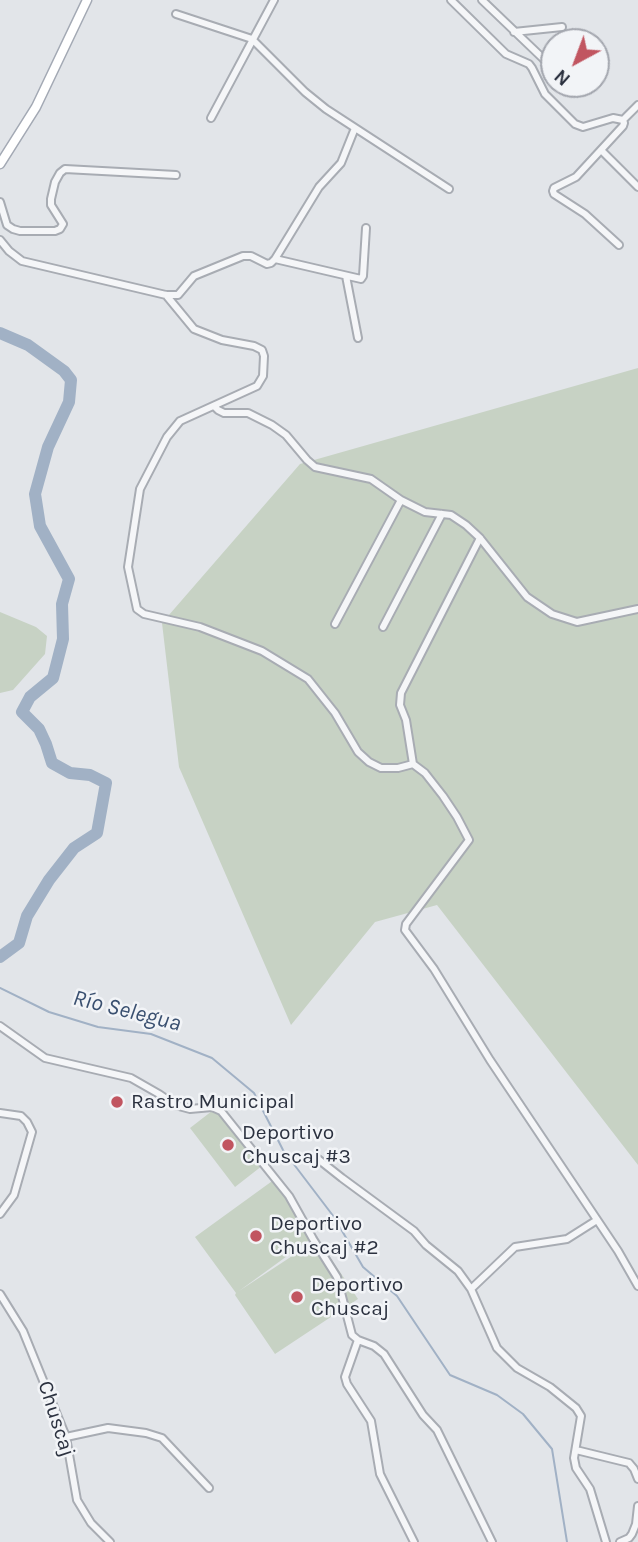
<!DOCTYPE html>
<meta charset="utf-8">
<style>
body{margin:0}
#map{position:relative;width:638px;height:1542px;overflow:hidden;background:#e2e5e9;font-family:Karla,sans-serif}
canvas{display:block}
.north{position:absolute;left:540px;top:28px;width:70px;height:70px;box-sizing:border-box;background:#f2f4f7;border:2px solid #a3a6ae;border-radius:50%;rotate:221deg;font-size:19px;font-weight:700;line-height:28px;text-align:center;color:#2c3240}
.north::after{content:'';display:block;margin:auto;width:24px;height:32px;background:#c15560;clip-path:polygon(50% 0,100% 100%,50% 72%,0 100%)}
</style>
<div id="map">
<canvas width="638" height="1542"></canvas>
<div class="north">N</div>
</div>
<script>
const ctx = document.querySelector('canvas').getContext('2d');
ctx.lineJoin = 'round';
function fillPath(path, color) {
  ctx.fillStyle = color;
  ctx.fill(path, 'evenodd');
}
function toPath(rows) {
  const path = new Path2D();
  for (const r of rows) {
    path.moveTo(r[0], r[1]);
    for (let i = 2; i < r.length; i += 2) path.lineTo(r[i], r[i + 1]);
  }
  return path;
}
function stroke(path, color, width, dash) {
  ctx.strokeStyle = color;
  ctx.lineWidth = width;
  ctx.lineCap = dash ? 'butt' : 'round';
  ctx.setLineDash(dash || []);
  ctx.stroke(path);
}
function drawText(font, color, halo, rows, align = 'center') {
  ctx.font = font + ' Karla,sans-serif';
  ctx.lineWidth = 5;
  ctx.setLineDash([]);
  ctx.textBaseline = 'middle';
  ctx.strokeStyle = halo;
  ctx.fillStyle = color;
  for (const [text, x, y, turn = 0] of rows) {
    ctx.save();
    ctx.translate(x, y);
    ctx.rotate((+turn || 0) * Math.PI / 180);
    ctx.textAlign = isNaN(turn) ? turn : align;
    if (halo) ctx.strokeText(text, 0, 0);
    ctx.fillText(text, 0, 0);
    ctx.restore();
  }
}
const green = toPath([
 [638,368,638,1165,437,905,375,922,291,1025,179,767,162,623,300,464],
 [0,612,36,627,47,636,45,654,13,690,0,693],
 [221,1104,267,1162,235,1187,190,1128],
 [275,1179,316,1235,239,1291,318,1239,358,1299,275,1354,235,1295,236,1293,195,1237]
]);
const stream = toPath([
 [0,988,49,1012,98,1027,151,1034,212,1058,254,1093,283,1150,334,1217,363,1267,397,1296,450,1375,497,1395,523,1414,552,1449,567,1542]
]);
const river = toPath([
 [0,333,28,345,64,371,71,380,69,402,48,447,35,494,40,526,69,579,62,604,63,639,53,678,30,697,22,712,39,729,46,744,52,763,70,773,90,775,106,783,97,833,74,848,49,880,27,916,19,943,0,957]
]);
const minor = toPath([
 [451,0,506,54,529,64,532,68,545,94,575,124,583,127,613,118,623,120,624,123,623,126,576,177,554,188,553,191,554,194,585,214,619,245],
 [482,0,554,69],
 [176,14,252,39,305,92,326,109,449,189],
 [514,32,562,27],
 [211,118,274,0],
 [623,120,638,105],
 [601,150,638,187],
 [0,202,7,225,13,229,20,231,55,231,60,229,63,224,51,205,51,199,55,182,60,173,65,169,176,175],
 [0,240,9,251,22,261,166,295,178,295,194,276,243,256,251,256,267,264,271,263,275,259,319,187,341,163,355,128],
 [275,259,361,279,363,276,366,228],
 [346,276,358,338],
 [166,295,194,329,222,340,254,346,262,350,264,356,263,376,257,386,180,421,167,437,140,489,128,567,137,609,144,614,200,627,262,651,308,679,335,713,358,752,369,762,381,768,398,768,413,764,425,773,443,796,457,817,469,840,406,924,405,930,434,969,490,1060,618,1251,638,1286],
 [214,406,218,410,224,413,248,413,272,425,286,435,307,460,315,467,371,479,401,500,425,512,451,515,466,525,480,538,527,597,552,614,577,622,638,609],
 [335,624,401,500],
 [383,627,442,514],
 [413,764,406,720,400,705,401,693,480,538],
 [0,1026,45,1058,131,1078,159,1094,175,1105,190,1109,212,1107,221,1111,289,1196,313,1239,337,1277,352,1335,358,1340,374,1346,384,1354,423,1415,437,1430,492,1542],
 [0,1113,21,1116,27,1122,32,1132,14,1195,0,1214],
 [318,1159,342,1178,414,1231,426,1245,458,1271,471,1289,497,1348,517,1368,550,1387,576,1408,581,1416,574,1458,576,1468,590,1489,606,1542],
 [471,1289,515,1247,567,1239,597,1220],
 [0,1294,23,1331,66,1437,77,1500,91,1523,110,1542],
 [358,1340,345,1377,347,1384,371,1421,380,1474,414,1542],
 [66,1437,108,1428,146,1433,162,1438,209,1488],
 [576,1450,629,1463,634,1469,638,1479],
 [620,1542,629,1538,632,1534,636,1524,638,1506]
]);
const major = toPath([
 [0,164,36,107,87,0]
]);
const markers = [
 [117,1102,7,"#c15560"],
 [228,1145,7,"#c15560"],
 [256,1236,7,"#c15560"],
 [297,1297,7,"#c15560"]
];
const poiNames = [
 ["Rastro Municipal",131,1102],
 ["Deportivo",242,1133],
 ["Chuscaj #3",242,1157],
 ["Deportivo",270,1224],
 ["Chuscaj #2",270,1248],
 ["Deportivo",311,1285],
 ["Chuscaj",311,1309]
];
const streetNames = [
 ["Chuscaj",56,1419,72]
];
const waterNames = [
 ["Río Selegua",127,1011,14]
];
fillPath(green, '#c7d2c4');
stroke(stream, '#a1b1c5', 2);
stroke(river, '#a1b1c5', 12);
stroke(minor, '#a8acb3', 10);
stroke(major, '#a3a9b4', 11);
stroke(minor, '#f5f6f8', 6);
stroke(major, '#fff', 8);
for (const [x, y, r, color] of markers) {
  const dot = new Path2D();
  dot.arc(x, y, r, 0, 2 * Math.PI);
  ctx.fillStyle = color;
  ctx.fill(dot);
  stroke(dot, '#f2f4f7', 2.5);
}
drawText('21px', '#2c3240', '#f2f4f7', poiNames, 'left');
drawText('21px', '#2c3240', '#f2f4f7', streetNames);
drawText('italic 23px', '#3a5070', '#f2f4f7', waterNames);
</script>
